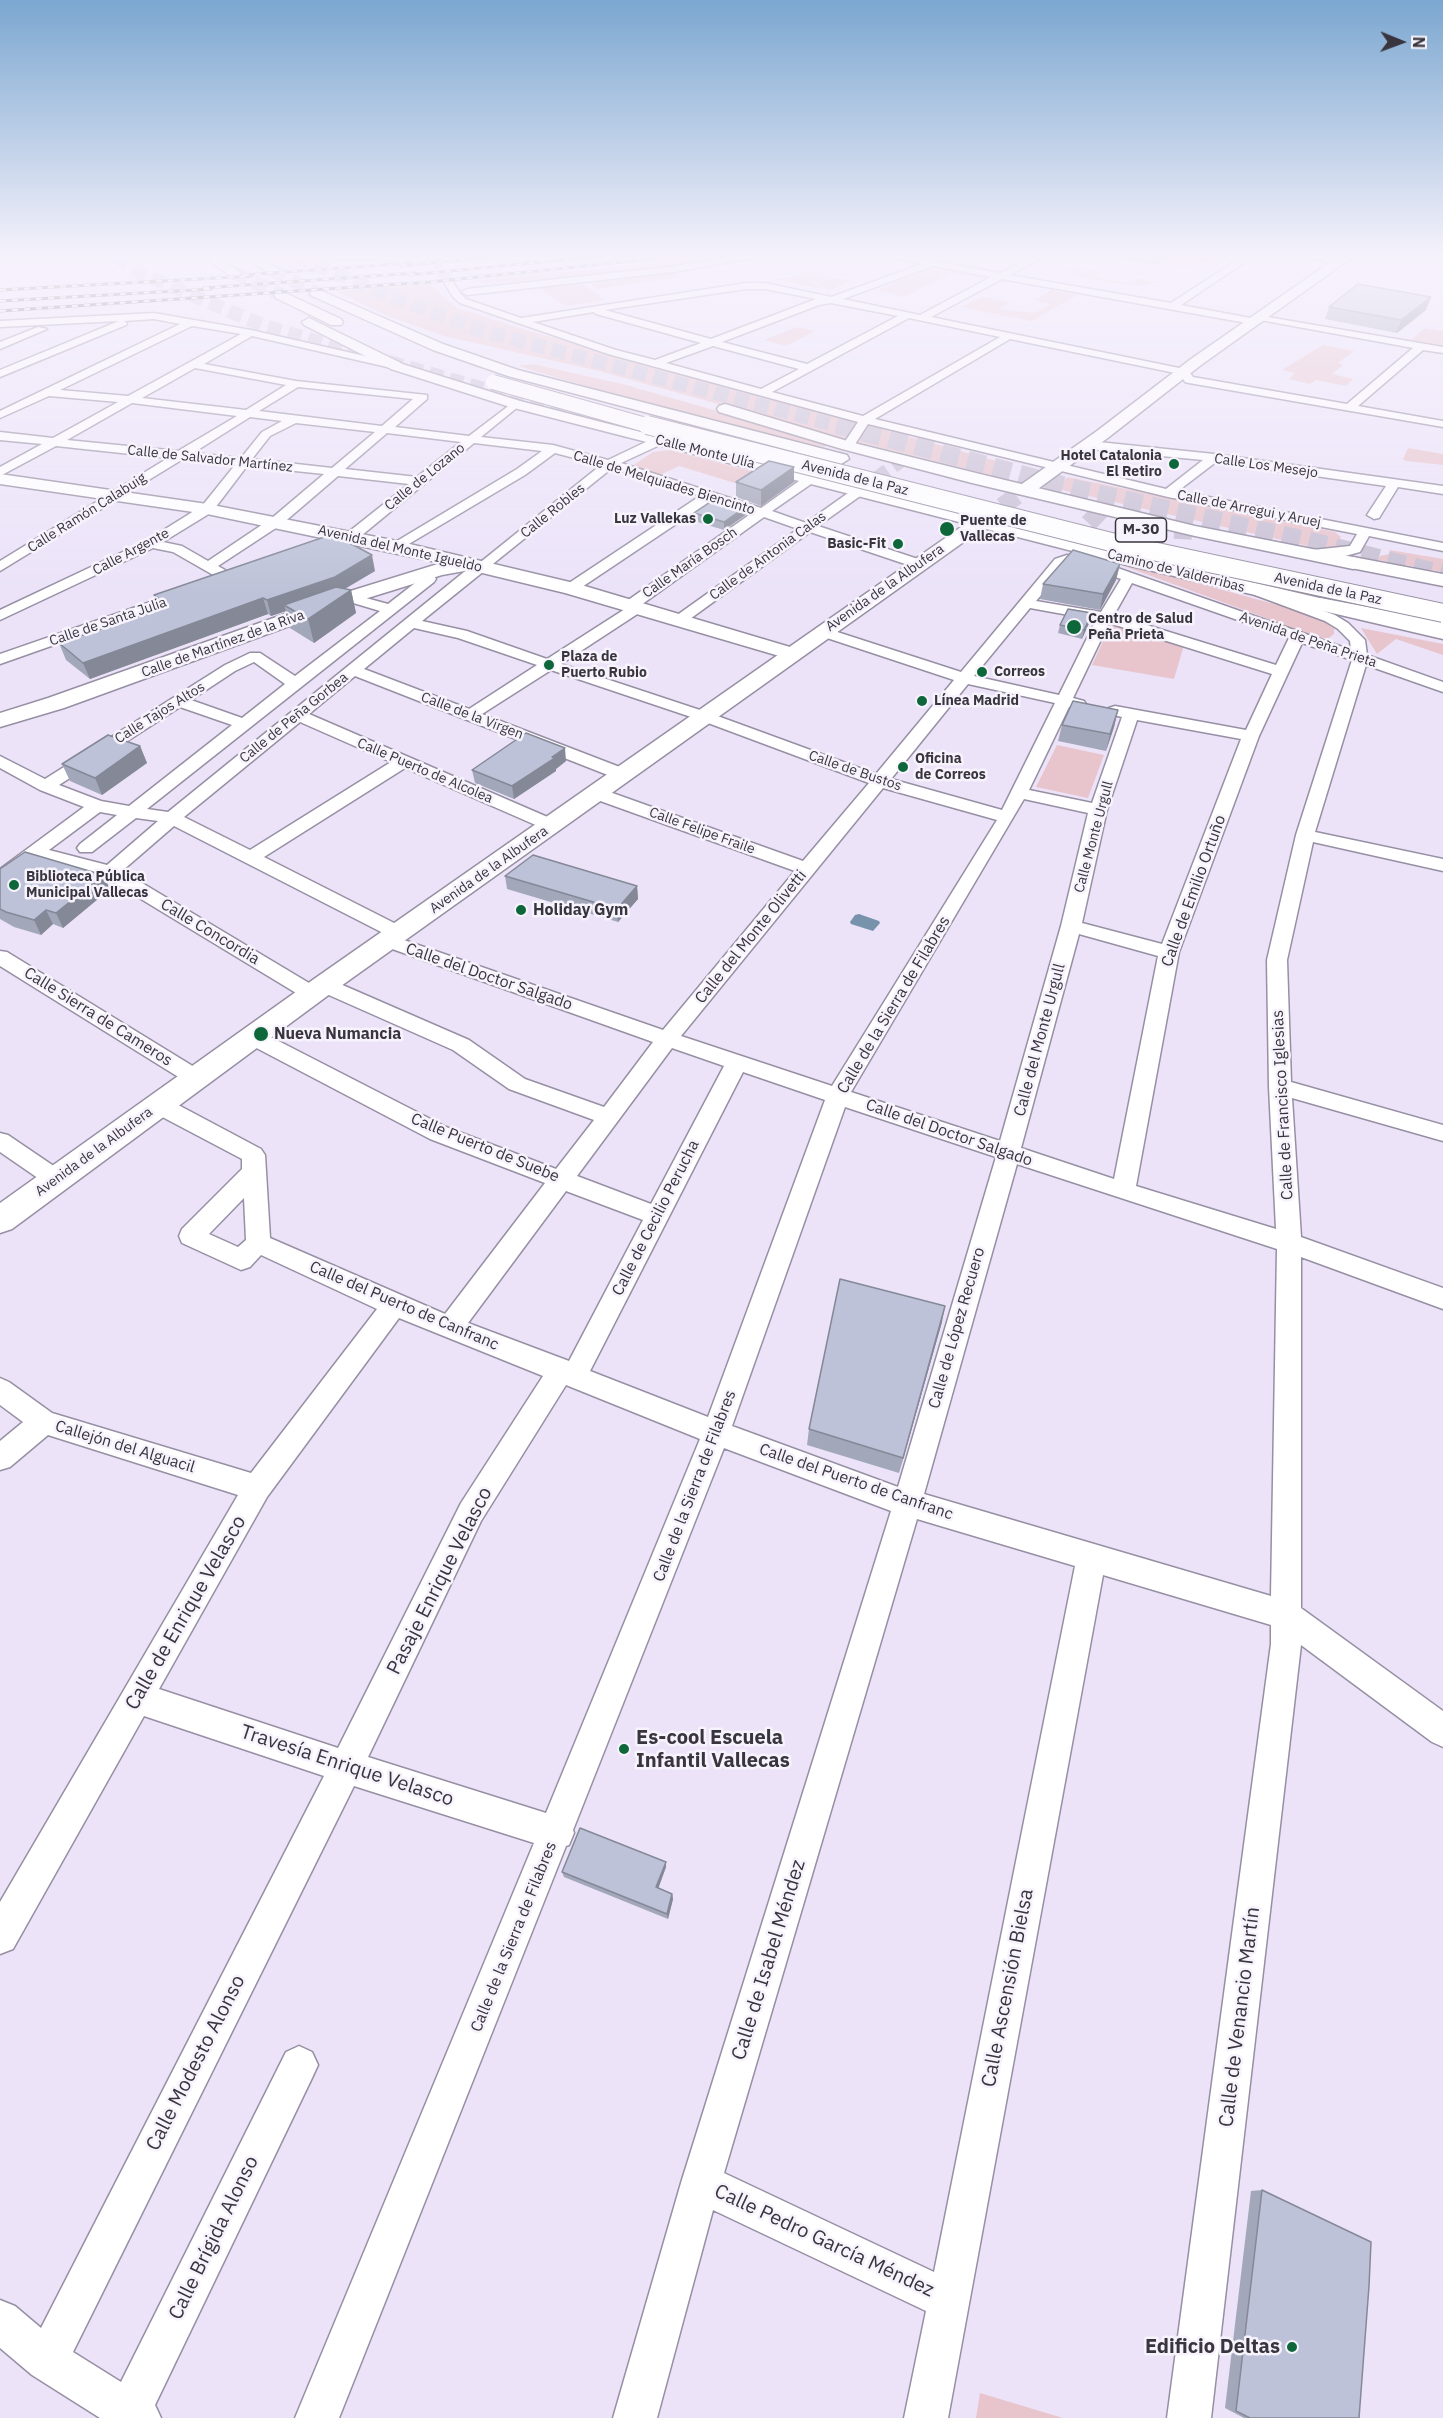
<!DOCTYPE html>
<meta charset="utf-8">
<style>
body{margin:0}
#map{position:relative;width:1443px;height:2418px;overflow:hidden;background:#ece3f9;font-family:"IBM Plex Sans",sans-serif}
canvas{display:block}
.north{position:absolute;left:1371px;top:12px;width:60px;height:60px;-webkit-text-stroke:4px #f7f3fc;paint-order:stroke;rotate:91deg;font-size:16px;font-weight:700;line-height:24px;text-align:center;color:#39353e}
.north::after{content:'';display:block;margin:auto;width:21px;height:27px;background:#39353e;clip-path:polygon(50% 0,100% 100%,50% 72%,0 100%)}
</style>
<div id="map">
<canvas width="1443" height="2418"></canvas>
<div class="north">N</div>
</div>
<script>
const ctx = document.querySelector('canvas').getContext('2d');
ctx.lineJoin = 'round';
function fillPath(path, color) {
  ctx.fillStyle = color;
  ctx.fill(path, 'evenodd');
}
function toPath(rows) {
  const path = new Path2D();
  for (const r of rows) {
    path.moveTo(r[0], r[1]);
    for (let i = 2; i < r.length; i += 2) path.lineTo(r[i], r[i + 1]);
  }
  return path;
}
function stroke(path, color, width, dash) {
  ctx.strokeStyle = color;
  ctx.lineWidth = width;
  ctx.lineCap = dash ? 'butt' : 'round';
  ctx.setLineDash(dash || []);
  ctx.stroke(path);
}
function drawText(font, color, halo, rows, align = 'center') {
  ctx.font = font + ' "IBM Plex Sans",sans-serif';
  ctx.lineWidth = 5;
  ctx.setLineDash([]);
  ctx.textBaseline = 'middle';
  ctx.strokeStyle = halo;
  ctx.fillStyle = color;
  for (const [text, x, y, turn = 0] of rows) {
    ctx.save();
    ctx.translate(x, y);
    ctx.rotate((+turn || 0) * Math.PI / 180);
    ctx.textAlign = isNaN(turn) ? turn : align;
    if (halo) ctx.strokeText(text, 0, 0);
    ctx.fillText(text, 0, 0);
    ctx.restore();
  }
}
const green = toPath([
 [270,256,306,256,326,266,291,268],
 [707,256,730,256,613,272,500,283,483,284,476,280,653,264],
 [1175,256,1180,256,1219,263,1206,271,1163,265],
 [1073,267,1101,272,1095,277,1127,283,1135,278,1154,282,1149,285,1127,285,1068,275,1071,273,1066,272],
 [947,268,985,275,979,278,952,273,904,297,877,290,924,271],
 [674,273,679,277,597,289,591,283],
 [810,273,829,277,819,282,832,277,853,281,828,291,817,282,815,283,825,290,776,279],
 [429,284,457,308,526,330,1011,465,996,476,837,437,599,371,444,336,388,316,335,291],
 [583,284,605,300,565,306,540,288],
 [1051,290,1077,295,1032,321,961,307,982,297,1010,302,998,309,1035,313,1051,304,1034,300],
 [797,327,815,331,786,346,764,340],
 [1425,328,1443,331,1443,346,1411,340],
 [1323,345,1354,351,1338,363,1343,365,1332,374,1353,379,1346,386,1316,380,1310,384,1289,379,1295,373,1282,370],
 [533,364,626,385,829,443,824,447,782,437,609,393,518,366],
 [1408,448,1443,454,1443,465,1406,461,1403,459],
 [670,450,762,474,738,484,679,466,660,475,632,466,653,452],
 [1068,477,1335,532,1341,537,1335,547,1321,549,1053,488],
 [1390,550,1443,559,1443,572,1378,560,1380,556,1389,554],
 [1091,554,1296,610,1325,622,1334,629,1334,634,1329,638,1315,638,1280,627,1274,621],
 [1112,622,1184,645,1174,679,1092,665],
 [1361,628,1443,644,1443,655,1396,639,1377,654],
 [1057,745,1104,755,1088,798,1036,787],
 [980,2393,1063,2418,976,2418]
]);
const water = toPath([
 [859,914,879,921,880,923,873,931,851,924,850,922,855,915]
]);
const streetTunnelFar1 = toPath([
 [435,259,449,282]
]);
const streetTunnel = toPath([
 [859,491,902,460]
]);
const secondaryTunnel = toPath([
 [1074,546,1086,526,1102,509],
 [1127,559,1118,545,1124,533,1139,528,1195,531]
]);
const primaryTunnel = toPath([
 [980,522,1025,490]
]);
const highwayTunnelFar1 = toPath([
 [116,256,141,273,267,327,617,427],
 [296,256,387,295,483,331,843,427],
 [273,270,317,293],
 [235,273,281,295]
]);
const highwayTunnel = toPath([
 [612,425,636,432],
 [837,425,1077,489,1319,543,1443,574]
]);
const street = toPath([
 [325,256,380,256,376,259,329,259,325,256],
 [429,256,438,256,439,259,432,261,429,256],
 [739,256,763,256,674,272,467,295,462,292,467,289,674,266,739,256],
 [888,256,909,256,1000,273,1034,256,1046,256,1010,275,1171,303,1243,256,1254,256,1181,305,1256,319,1257,321,1252,324,1002,279,931,317,1184,369,1188,370,1193,377,1347,404,1413,348,1260,320,1255,317,1256,315,1443,347,1443,353,1423,350,1358,406,1443,421,1443,427,1189,383,1185,382,1180,374,1010,339,875,419,1166,489,1203,460,1089,449,1083,445,1089,441,1214,454,1443,486,1443,494,1398,487,1379,518,1374,519,1367,515,1386,486,1216,462,1178,491,1443,543,1443,551,1369,536,1360,552,1341,557,1308,558,1303,557,1301,554,1303,551,1350,546,1357,534,1168,497,868,424,852,449,844,449,842,446,858,422,608,354,460,303,453,297,444,282,452,280,460,293,466,299,521,318,746,283,765,283,831,297,922,264,888,256],
 [933,266,991,277,920,315,843,299,933,266],
 [746,289,765,289,816,299,711,339,605,310,746,289],
 [831,303,898,316,807,364,722,342,819,305,831,303],
 [594,312,596,314,701,343,655,360,616,350,533,322,594,312],
 [909,318,1000,337,863,416,772,392,909,318],
 [713,346,799,369,761,389,666,363,713,346],
 [1301,256,1323,256,1345,262,1340,265,1301,256],
 [154,313,251,330,400,364,400,368,396,369,252,336,204,364,296,381,427,395,427,399,395,427,469,436,515,401,519,402,519,406,481,437,553,445,608,460,654,438,662,438,662,444,621,463,761,508,806,476,814,476,816,479,814,482,772,511,806,523,855,488,863,488,865,491,863,494,818,526,924,561,926,564,924,567,914,567,810,532,683,624,673,624,671,621,673,618,798,529,764,517,641,605,644,608,642,611,561,664,712,714,876,774,954,680,818,635,816,632,818,629,828,629,961,672,1055,559,1067,555,1089,558,1351,650,1350,641,1338,629,1325,621,1255,595,1253,592,1255,589,1265,589,1335,615,1348,623,1365,640,1367,655,1443,682,1443,692,1366,665,1315,832,1443,859,1443,871,1313,842,1287,960,1291,1082,1443,1125,1443,1141,1292,1098,1301,1237,1443,1288,1443,1309,1301,1257,1301,1608,1443,1711,1443,1747,1432,1742,1301,1645,1211,2418,1167,2418,1271,1644,1271,1625,1103,1575,948,2418,904,2418,926,2311,713,2210,657,2418,613,2418,681,2183,891,1511,724,1448,573,1830,574,1833,569,1845,566,1846,339,2418,295,2418,534,1843,354,1786,73,2352,121,2382,286,2052,299,2046,312,2052,318,2065,312,2078,155,2405,161,2418,100,2418,32,2375,0,2348,0,2300,15,2306,41,2328,324,1776,144,1716,13,1949,0,1954,0,1902,238,1495,48,1435,10,1467,0,1470,0,1441,23,1422,0,1405,0,1378,9,1382,52,1413,251,1473,377,1309,261,1255,250,1267,241,1270,182,1243,179,1236,182,1229,242,1169,242,1159,151,1111,148,1105,151,1099,159,1097,167,1099,261,1149,265,1155,270,1238,445,1314,545,1183,430,1139,245,1042,242,1037,245,1032,253,1030,261,1032,446,1127,556,1169,594,1120,509,1089,453,1050,322,992,320,999,313,1001,306,999,103,876,38,858,7,882,0,884,0,869,84,807,40,790,0,768,0,756,45,779,225,665,250,653,260,653,295,676,380,611,350,602,348,599,350,596,355,595,388,604,424,576,434,576,436,579,434,582,147,809,168,812,464,572,477,565,601,465,555,453,525,475,397,551,390,547,392,544,517,469,542,451,474,443,356,540,326,550,321,549,319,546,321,543,346,534,409,484,338,476,282,524,218,566,225,570,227,573,225,576,215,576,173,552,153,548,0,620,0,610,146,541,202,506,235,465,183,459,0,571,0,561,168,458,56,446,0,476,0,467,42,444,0,440,0,432,53,438,118,402,49,396,0,418,0,411,180,324,154,319,124,321,127,323,126,325,0,377,0,370,119,321,0,327,0,321,154,313],
 [192,326,241,334,128,396,60,390,192,326],
 [195,368,286,385,246,410,142,398,195,368],
 [298,387,413,399,382,426,259,411,298,387],
 [132,403,237,416,178,451,67,440,132,403],
 [250,417,282,421,262,432,241,458,193,453,250,417],
 [296,423,375,432,332,468,252,459,270,436,296,423],
 [387,433,461,442,417,477,345,469,387,433],
 [247,466,324,474,272,518,208,561,182,546,163,542,212,512,247,466],
 [612,468,700,496,566,585,564,588,566,591,576,591,712,500,752,513,624,603,622,606,625,609,547,659,467,631,422,621,612,468],
 [1069,563,1082,565,1121,579,1101,612,1036,601,1069,563],
 [1132,583,1289,638,1276,665,1114,615,1132,583],
 [1030,608,1096,620,1059,695,974,676,1030,608],
 [1109,623,1272,674,1246,730,1115,706,1109,708,1107,711,1109,714,1122,717,1092,803,1029,790,1069,707,1078,709,1086,704,1084,701,1073,698,1109,623],
 [414,628,458,638,537,665,469,709,364,669,414,628],
 [1302,643,1352,660,1296,835,1267,960,1269,1087,1276,1229,1136,1186,1179,952,1259,736,1302,643],
 [254,662,285,684,242,718,191,700,235,671,254,662],
 [551,670,700,720,869,783,803,861,604,790,592,790,589,794,592,798,795,871,663,1030,401,939,406,937,409,933,406,929,264,857,405,768,547,830,559,830,562,826,559,822,309,714,355,676,618,779,630,779,633,775,630,771,482,714,551,670],
 [968,684,1055,703,1002,810,891,779,968,684],
 [180,707,232,725,129,806,101,801,59,785,180,707],
 [1137,720,1241,739,1162,944,1082,923,1107,810,1137,720],
 [300,722,391,762,250,850,184,817,300,722],
 [883,788,997,820,832,1086,681,1036,883,788],
 [1024,799,1088,813,1061,926,1000,1141,851,1092,1024,799],
 [100,812,117,815,80,844,77,848,80,852,92,852,136,818,158,821,107,865,49,850,100,812],
 [174,826,387,935,381,937,378,941,381,945,653,1042,604,1107,525,1079,469,1040,331,980,324,978,317,980,314,986,122,871,174,826],
 [1079,934,1158,956,1114,1179,1021,1148,1079,934],
 [672,1048,724,1066,651,1204,577,1176,672,1048],
 [743,1072,825,1100,708,1417,590,1371,743,1072],
 [845,1107,996,1157,898,1487,732,1426,845,1107],
 [1017,1164,1277,1249,1271,1596,924,1494,1017,1164],
 [566,1191,643,1220,569,1361,468,1323,566,1191],
 [244,1198,246,1240,238,1247,209,1234,244,1198],
 [399,1318,543,1376,461,1503,338,1748,159,1689,267,1497,399,1318],
 [566,1385,700,1439,546,1813,368,1757,481,1521,566,1385],
 [917,1519,1075,1566,934,2272,724,2173,917,1519],
 [38,327,47,329,0,349,0,342,38,327],
 [188,589,195,593,193,596,0,664,0,654,188,589],
 [0,951,7,952,204,1073,207,1078,204,1083,196,1086,188,1083,0,966,0,951],
 [0,1133,8,1135,64,1173,68,1179,64,1185,56,1188,48,1185,0,1152,0,1133]
]);
const secondary = toPath([
 [396,362,520,401,605,423,1128,553,1443,627,1443,639,1127,565,510,407,391,369,389,366,396,362],
 [725,404,854,443,980,474,1195,526,1353,557,1360,559,1362,563,1360,567,1353,569,1195,536,972,483,842,449,719,412,717,409,719,406,725,404],
 [0,474,207,504,397,541,578,584,800,650,803,654,800,658,793,660,786,658,565,593,470,570,442,575,358,601,64,708,0,727,0,713,48,698,344,593,441,563,207,514,0,484,0,474]
]);
const primary = toPath([
 [1339,256,1354,256,1201,365,1109,437,1031,494,1019,494,1016,490,1019,486,1097,431,1191,359,1339,256],
 [980,517,986,518,989,522,986,526,334,991,12,1229,0,1233,0,1203,314,979,974,518,980,517]
]);
const highway = toPath([
 [202,256,217,256,241,273,239,276,231,276,202,256],
 [241,256,257,256,279,270,273,274,269,273,241,256],
 [317,289,443,344,518,370,847,455,849,459,841,464,508,376,433,350,312,296,310,293,312,290,317,289],
 [281,291,341,319,343,322,341,325,331,325,276,298,274,295,276,292,281,291],
 [309,318,401,363,403,366,396,370,391,369,304,325,302,322,309,318],
 [1353,557,1443,574,1443,586,1346,567,1344,563,1346,559,1353,557],
 [1320,598,1443,621,1443,633,1313,608,1310,604,1313,600,1320,598]
]);
const rail = toPath([
 [401,266,504,256],
 [243,275,410,263],
 [409,275,603,256],
 [203,288,415,273],
 [0,290,252,276],
 [0,301,211,289],
 [0,311,430,282,681,256]
]);
const highwayBridgeFar1 = toPath([
 [493,382,653,427]
]);
const highwayBridge = toPath([
 [647,425,1115,543,1443,613]
]);
const wall = toPath([
 [1115,256,1169,256,1154,265,1115,258],
 [1170,256,1218,256,1210,262],
 [1329,307,1426,310,1397,333,1325,319],
 [794,467,794,482,761,506,736,497,736,482],
 [694,513,747,514,724,530,694,521],
 [1120,564,1116,580,1100,610,1040,599,1043,584],
 [375,571,345,589,351,590,356,613,314,643,290,628,286,611,271,616,268,614,90,679,66,660,59,643,159,609,154,595],
 [1090,621,1082,639,1058,633,1060,625],
 [1118,710,1114,727,1106,751,1058,741,1062,725],
 [140,746,147,763,102,795,70,781,62,764],
 [566,761,556,769,556,771,514,799,475,783,472,770],
 [0,869,103,875,110,889,63,928,53,924,41,935,14,927,0,919],
 [505,876,637,886,638,899,618,922,507,889],
 [942,1322,899,1473,807,1445,809,1429],
 [666,1867,658,1888,672,1894,673,1899,668,1919,564,1877,562,1872],
 [1262,2190,1359,2418,1244,2418,1225,2408,1251,2191]
]);
const shadedWall = toPath([
 [1156,256,1169,256,1154,265],
 [1211,256,1218,256,1210,262],
 [1431,297,1426,310,1397,333,1401,320],
 [794,467,794,482,761,506,761,490],
 [747,506,747,514,724,530,724,522],
 [372,555,375,571,339,592,284,605,286,611,271,616,267,600],
 [1120,564,1116,580,1100,610,1103,594],
 [351,590,356,613,314,643,308,619],
 [263,598,268,614,90,679,83,663],
 [1092,613,1090,621,1082,639,1084,630],
 [1118,710,1114,727,1106,751,1110,734],
 [140,746,147,763,102,795,95,778],
 [565,748,566,761,556,769,556,771,514,799,512,786],
 [103,875,110,889,63,928,56,913],
 [637,886,638,899,618,922,617,909],
 [46,910,53,924,41,935,34,920],
 [945,1306,942,1322,899,1473,903,1458],
 [666,1862,666,1867,657,1892,656,1887],
 [672,1894,673,1899,668,1919,667,1914]
]);
const building = toPath([
 [1358,284,1431,297,1401,320,1329,307,1358,284],
 [769,461,794,467,761,490,736,482,769,461],
 [718,497,747,506,724,522,694,513,718,497],
 [333,534,372,555,335,577,267,600,263,598,83,663,59,643,169,606,154,595,333,534],
 [1073,550,1120,564,1103,594,1043,584,1073,550],
 [336,587,351,590,308,619,284,605,336,587],
 [1068,609,1092,613,1084,630,1060,625,1068,609],
 [1073,701,1118,710,1110,734,1062,725,1073,701],
 [526,733,565,748,552,757,555,758,512,786,472,770,526,733],
 [108,735,140,746,95,778,62,764,108,735],
 [25,852,103,875,56,913,46,910,34,920,6,912,0,909,0,869,25,852],
 [533,855,637,886,617,909,505,876,533,855],
 [840,1279,945,1306,903,1458,809,1429,840,1279],
 [580,1828,666,1862,656,1887,672,1894,667,1914,562,1872,580,1828],
 [1262,2190,1371,2242,1369,2286,1359,2418,1250,2418,1236,2411,1262,2190]
]);
const markers = [
 [1174,464,6,"#0e673a"],
 [708,519,6,"#0e673a"],
 [947,529,8,"#0e673a"],
 [898,544,6,"#0e673a"],
 [1074,627,8,"#0e673a"],
 [549,665,6,"#0e673a"],
 [982,672,6,"#0e673a"],
 [922,701,6,"#0e673a"],
 [903,767,6,"#0e673a"],
 [14,885,6,"#0e673a"],
 [521,910,6,"#0e673a"],
 [261,1034,8,"#0e673a"],
 [624,1749,6,"#0e673a"],
 [1292,2347,6,"#0e673a"]
];
const farStreetnames = [
 ["Calle Monte Ulía",705,452,14],
 ["Calle de Salvador Martínez",210,459,6],
 ["Calle Los Mesejo",1266,466,8],
 ["Calle de Lozano",425,477,-39],
 ["Avenida de la Paz",855,478,14],
 ["Calle de Melquiades Biencinto",664,483,17],
 ["Calle de Arregui y Aruej",1249,509,11],
 ["Calle Robles",553,511,-39],
 ["Calle Ramón Calabuig",87,513,-32],
 ["Avenida del Monte Igueldo",400,549,13],
 ["Calle Argente",131,552,-28],
 ["Calle de Antonia Calas",768,556,-36],
 ["Calle María Bosch",690,563,-35],
 ["Camino de Valderribas",1176,571,14],
 ["Avenida de la Albufera",885,588,-35],
 ["Avenida de la Paz",1328,589,12],
 ["Calle de Santa Julia",108,622,-19],
 ["Avenida de Peña Prieta",1308,640,19],
 ["Calle de Martínez de la Riva",223,644,-20],
 ["Calle Tajos Altos",160,713,-32],
 ["Calle de la Virgen",472,716,21],
 ["Calle de Peña Gorbea",294,718,-39],
 ["Calle Puerto de Alcolea",425,771,23],
 ["Calle de Bustos",855,771,19],
 ["Calle Felipe Fraile",702,831,20],
 ["Calle Monte Urgull",1094,837,-75],
 ["Avenida de la Albufera",489,870,-35],
 ["Avenida de la Albufera",94,1152,-36]
];
const farPoinames = [
 ["Hotel Catalonia",1162,456,"right"],
 ["El Retiro",1162,472,"right"],
 ["Luz Vallekas",696,519,"right"],
 ["Puente de",960,521],
 ["Vallecas",960,537],
 ["Basic-Fit",886,544,"right"],
 ["Centro de Salud",1088,619],
 ["Peña Prieta",1088,635],
 ["Plaza de",561,657],
 ["Puerto Rubio",561,673],
 ["Correos",994,672],
 ["Línea Madrid",934,701],
 ["Oficina",915,759],
 ["de Correos",915,775],
 ["Biblioteca Pública",26,877],
 ["Municipal Vallecas",26,893]
];
const shields = [
 [1141,530,51]
];
const shieldNames = [
 ["M-30",1141,530]
];
const streetNames = [
 ["Calle de Emilio Ortuño",1194,891,-70],
 ["Calle Concordia",210,932,31],
 ["Calle del Monte Olivetti",751,937,-51],
 ["Calle del Doctor Salgado",489,977,19],
 ["Calle de la Sierra de Filabres",894,1005,-59],
 ["Calle Sierra de Cameros",98,1017,32],
 ["Calle del Monte Urgull",1040,1040,-75],
 ["Calle de Francisco Iglesias",1283,1105,-93],
 ["Calle del Doctor Salgado",949,1133,19],
 ["Calle Puerto de Suebe",485,1148,22],
 ["Calle de Cecilio Perucha",656,1218,-63],
 ["Calle del Puerto de Canfranc",404,1306,23],
 ["Calle de López Recuero",957,1328,-74],
 ["Callejón del Alguacil",125,1447,17],
 ["Calle del Puerto de Canfranc",856,1482,19],
 ["Calle de la Sierra de Filabres",695,1486,-69],
 ["Calle de la Sierra de Filabres",514,1937,-68]
];
const poiNames = [
 ["Holiday Gym",533,910],
 ["Nueva Numancia",274,1034]
];
const nearStreetnames = [
 ["Pasaje Enrique Velasco",440,1581,-63],
 ["Calle de Enrique Velasco",186,1613,-60],
 ["Travesía Enrique Velasco",347,1766,18],
 ["Calle de Isabel Méndez",769,1960,-73],
 ["Calle Ascensión Bielsa",1008,1988,-79],
 ["Calle de Venancio Martín",1240,2017,-83],
 ["Calle Modesto Alonso",196,2063,-63],
 ["Calle Brígida Alonso",214,2238,-64],
 ["Calle Pedro García Méndez",824,2241,25]
];
const nearPoinames = [
 ["Es-cool Escuela",636,1738],
 ["Infantil Vallecas",636,1761],
 ["Edificio Deltas",1280,2347,"right"]
];
fillPath(green, '#e8c5cc');
fillPath(water, '#7793ab');
stroke(streetTunnelFar1, '#c8c0d4', 10, [10, 5]);
stroke(streetTunnel, '#c8c0d4', 14, [14, 7]);
stroke(secondaryTunnel, '#c8c0d4', 18, [18, 9]);
stroke(primaryTunnel, '#c8c0d4', 18, [18, 9]);
stroke(highwayTunnelFar1, '#c8c0d4', 14, [14, 7]);
stroke(highwayTunnel, '#c8c0d4', 18, [18, 9]);
stroke(street, '#978fa3', 3);
stroke(secondary, '#978fa3', 3);
stroke(primary, '#978fa3', 3);
stroke(highway, '#978fa3', 3);
fillPath(street, '#fff');
fillPath(secondary, '#fff');
fillPath(primary, '#fff');
fillPath(highway, '#fff');
stroke(rail, '#514c57', 3);
stroke(rail, '#f7f3fc', 2, [6]);
stroke(highwayBridgeFar1, '#978fa3', 16, []);
stroke(highwayBridge, '#978fa3', 20, []);
stroke(highwayBridgeFar1, '#fff', 14);
stroke(highwayBridge, '#fff', 18);
fillPath(wall, '#a3a7ba');
fillPath(shadedWall, '#848897');
fillPath(building, '#bdc2d8');
stroke(building, '#848897', 1.5);
const sky = ctx.createLinearGradient(0, 0, 0, 595);
sky.addColorStop(0, '#7ba7d0');
sky.addColorStop(0.43, '#f6f2fc');
sky.addColorStop(1, '#f6f2fc00');
ctx.fillStyle = sky;
ctx.fillRect(0, 0, 1443, 595);
for (const [x, y, r, color] of markers) {
  const dot = new Path2D();
  dot.arc(x, y, r, 0, 2 * Math.PI);
  ctx.fillStyle = color;
  ctx.fill(dot);
  stroke(dot, '#f7f3fc', 2);
}
drawText('14px', '#39353e', '#f7f3fc', farStreetnames);
drawText('bold 14px', '#39353e', '#f7f3fc', farPoinames, 'left');
for (const [x, y, w] of shields) {
  const box = new Path2D();
  box.roundRect(x - w / 2, y - 12, w, 24, 4.5);
  ctx.fillStyle = '#f7f3fc';
  ctx.fill(box);
  stroke(box, '#39353e', 1.5);
}
drawText('bold 15px', '#39353e', null, shieldNames);
drawText('16px', '#39353e', '#f7f3fc', streetNames);
drawText('bold 16px', '#39353e', '#f7f3fc', poiNames, 'left');
drawText('20px', '#39353e', '#f7f3fc', nearStreetnames);
drawText('bold 20px', '#39353e', '#f7f3fc', nearPoinames, 'left');
</script>
